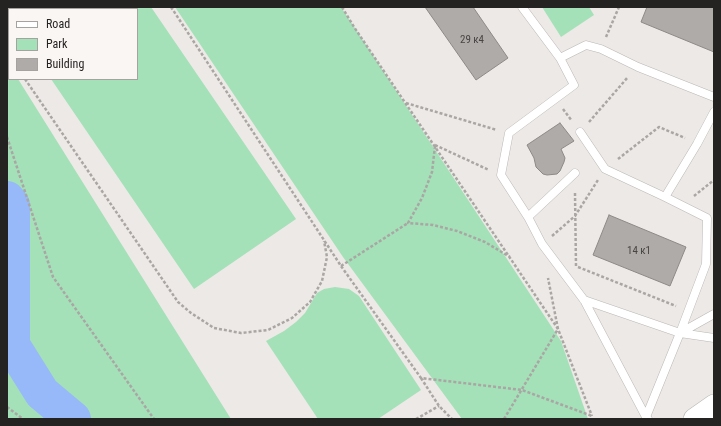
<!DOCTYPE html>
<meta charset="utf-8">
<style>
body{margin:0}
#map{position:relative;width:721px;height:426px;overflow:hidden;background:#ede9e6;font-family:"Roboto Condensed",sans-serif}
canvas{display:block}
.frame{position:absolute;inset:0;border:8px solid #252322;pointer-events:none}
.legend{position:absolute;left:8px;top:8px;width:130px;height:72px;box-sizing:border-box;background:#faf6f4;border:1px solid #a5a2a0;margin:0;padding:5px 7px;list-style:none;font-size:12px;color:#252322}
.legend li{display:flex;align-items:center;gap:8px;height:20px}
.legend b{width:20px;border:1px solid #a5a2a0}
</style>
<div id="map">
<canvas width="721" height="426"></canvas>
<div class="frame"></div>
<ul class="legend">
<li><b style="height:5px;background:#fff"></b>Road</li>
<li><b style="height:11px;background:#a4e1b8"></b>Park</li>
<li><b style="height:11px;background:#afaba9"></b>Building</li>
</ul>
</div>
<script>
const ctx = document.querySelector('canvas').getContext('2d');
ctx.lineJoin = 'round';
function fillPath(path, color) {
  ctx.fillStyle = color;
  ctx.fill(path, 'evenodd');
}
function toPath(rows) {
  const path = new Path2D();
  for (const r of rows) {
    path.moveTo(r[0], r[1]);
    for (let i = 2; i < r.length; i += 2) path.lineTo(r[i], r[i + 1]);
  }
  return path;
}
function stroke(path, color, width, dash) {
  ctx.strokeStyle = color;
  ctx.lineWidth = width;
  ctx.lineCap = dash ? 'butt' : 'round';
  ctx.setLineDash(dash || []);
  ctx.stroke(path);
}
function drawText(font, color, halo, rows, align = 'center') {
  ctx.font = font + ' "Roboto Condensed",sans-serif';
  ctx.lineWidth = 3;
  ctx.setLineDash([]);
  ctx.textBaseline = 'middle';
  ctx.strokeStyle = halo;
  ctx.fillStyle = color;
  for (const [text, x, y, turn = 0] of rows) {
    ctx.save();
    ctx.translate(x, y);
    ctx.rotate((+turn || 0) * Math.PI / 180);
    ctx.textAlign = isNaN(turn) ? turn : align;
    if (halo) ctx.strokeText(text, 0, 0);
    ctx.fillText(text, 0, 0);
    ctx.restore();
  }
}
const green = toPath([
 [87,7,151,7,296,219,194,289,51,79,137,79,137,9,88,9],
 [175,7,341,7,561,341,588,419,462,419,343,257],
 [542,7,589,7,594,15,561,37],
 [7,68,9,70,9,79,18,79,231,419,7,419],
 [335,287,349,289,359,296,421,390,378,419,318,419,266,341,284,331,296,322,305,313,317,293,324,289]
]);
const stream = toPath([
 [7,344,12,345]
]);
const river = toPath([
 [7,199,12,205,12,345,42,393,73,419]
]);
const building = toPath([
 [425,7,473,7,508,58,476,80,425,7],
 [647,7,714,7,714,52,641,22,647,7],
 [560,123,574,141,561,149,565,158,564,162,560,171,557,174,547,175,543,174,536,167,534,158,527,145,560,123],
 [609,215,686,247,670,286,593,255,609,215]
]);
const path = toPath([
 [171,7,341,266,421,378,522,390,592,416],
 [342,7,354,27,558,329,592,416],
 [606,37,619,7],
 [7,53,9,56],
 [25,79,178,302,191,313,214,328,241,333,268,330,292,318,310,302,322,281,327,257,324,241],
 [406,103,497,130],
 [563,109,572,121],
 [589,122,628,77],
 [7,137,53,277,154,419],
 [435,145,489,170],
 [435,146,432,172,422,198,408,223,433,225,457,231,485,242,510,257],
 [618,159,659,127,685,138],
 [575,193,576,266],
 [694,196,714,180],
 [552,236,575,216,598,180],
 [341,266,408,223],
 [578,267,676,306],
 [421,378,439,406,452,419],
 [7,407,23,419],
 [416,419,439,406],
 [504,419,558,329,548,278]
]);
const service = toPath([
 [522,7,560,58,574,85,509,133,501,175,528,217,542,244,584,300,646,417],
 [560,58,586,45,601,49,638,67,714,97],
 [580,132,605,169,665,197],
 [528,217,575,173],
 [584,300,680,333,714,338],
 [680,333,714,314],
 [648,419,646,417,680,333,706,264,707,218,665,197,697,144,714,112]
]);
const tertiary = toPath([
 [694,419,714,405]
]);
const numberNames = [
 ["29 к4",472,40],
 ["14 к1",639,251]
];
fillPath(green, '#a4e1b8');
stroke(stream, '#97b9f9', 6);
stroke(river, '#97b9f9', 36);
fillPath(building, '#afaba9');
stroke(building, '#8d8987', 1);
stroke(service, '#bbb7b5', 9);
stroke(tertiary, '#bbb7b5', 22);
stroke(path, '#a9a6a4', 2.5, [3, 2]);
stroke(service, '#fff', 8);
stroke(tertiary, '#fff', 21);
drawText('11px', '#484544', null, numberNames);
</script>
